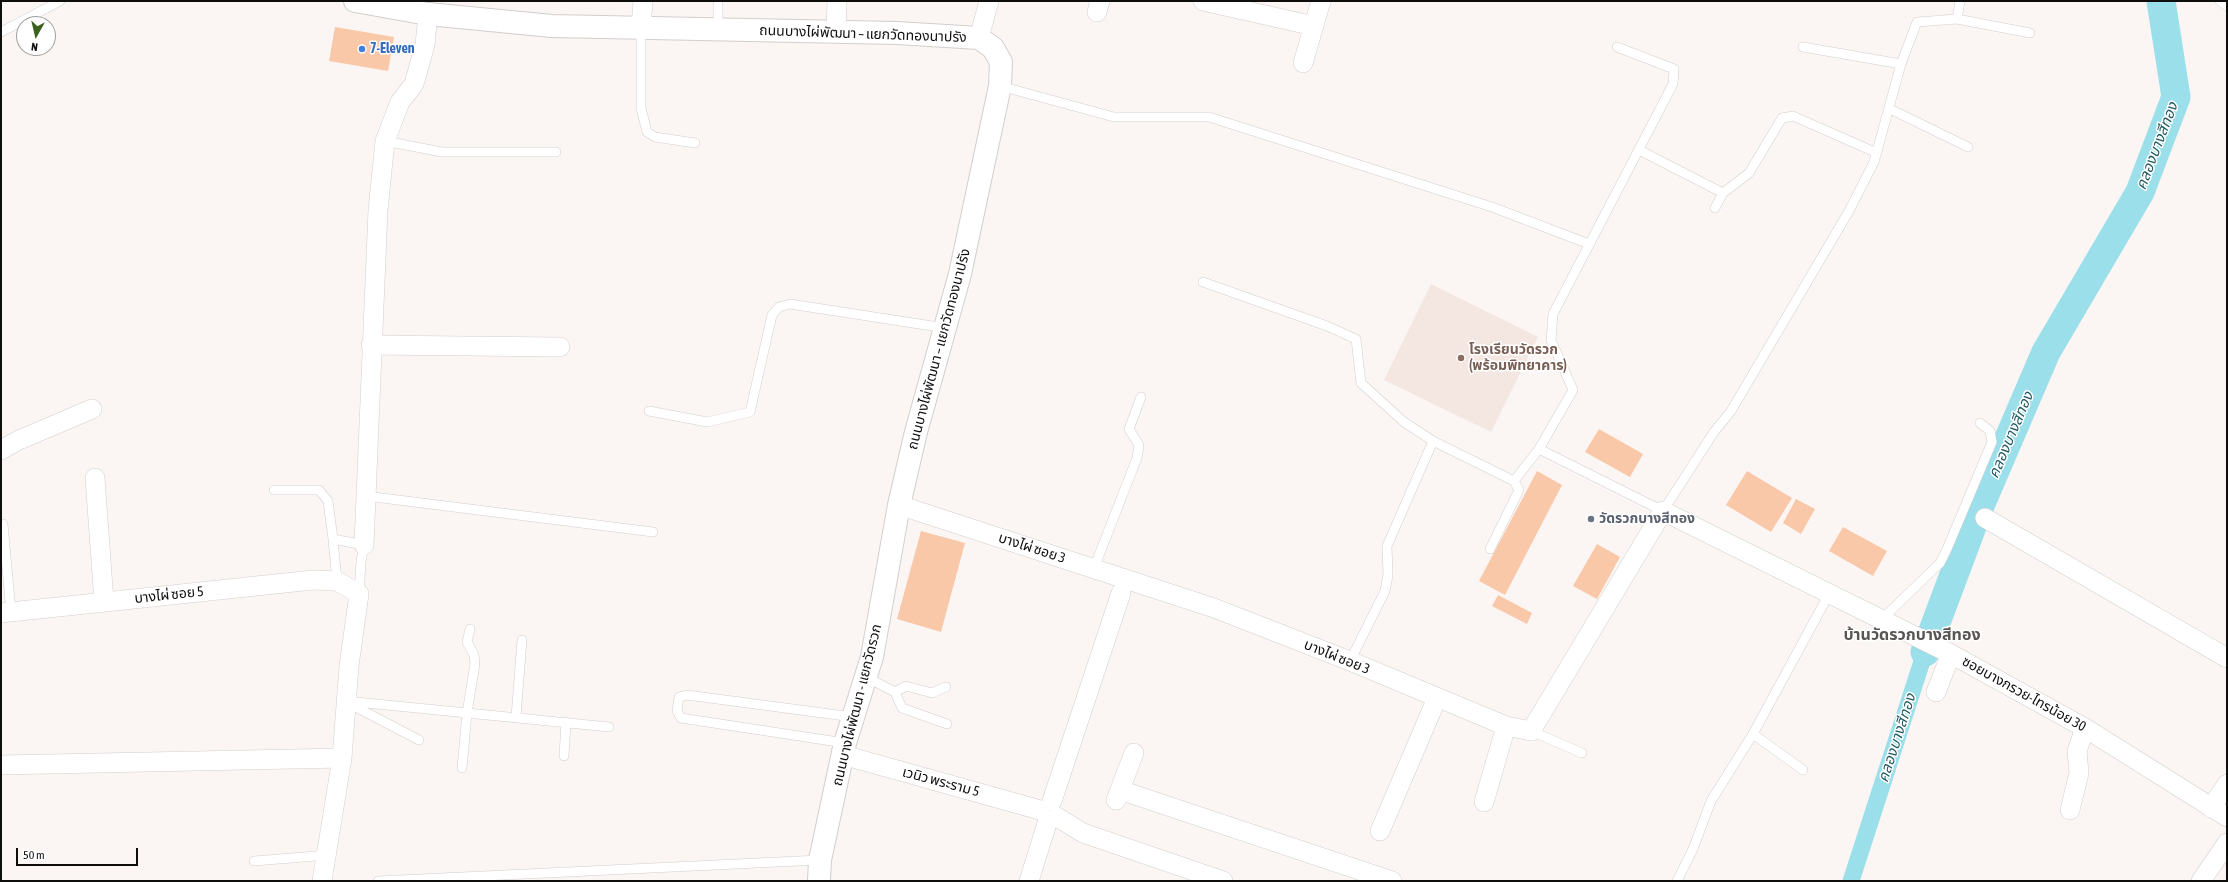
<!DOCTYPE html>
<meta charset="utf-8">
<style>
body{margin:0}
#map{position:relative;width:2228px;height:882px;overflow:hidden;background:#fbf6f3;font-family:"Asap Condensed",sans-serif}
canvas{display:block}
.frame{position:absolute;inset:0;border:2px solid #100e0d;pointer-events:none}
.north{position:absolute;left:16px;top:16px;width:40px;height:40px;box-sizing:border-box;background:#fff;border:1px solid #9f9f9e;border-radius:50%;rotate:188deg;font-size:11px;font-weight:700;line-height:16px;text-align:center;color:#100e0d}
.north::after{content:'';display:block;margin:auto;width:14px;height:18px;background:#3b621c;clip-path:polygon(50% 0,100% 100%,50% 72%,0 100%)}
.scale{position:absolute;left:16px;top:848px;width:122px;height:18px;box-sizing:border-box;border:2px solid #100e0d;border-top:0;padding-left:5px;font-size:12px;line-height:14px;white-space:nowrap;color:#100e0d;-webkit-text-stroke:3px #fff;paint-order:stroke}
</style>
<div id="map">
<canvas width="2228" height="882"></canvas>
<div class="frame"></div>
<div class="north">N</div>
<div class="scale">50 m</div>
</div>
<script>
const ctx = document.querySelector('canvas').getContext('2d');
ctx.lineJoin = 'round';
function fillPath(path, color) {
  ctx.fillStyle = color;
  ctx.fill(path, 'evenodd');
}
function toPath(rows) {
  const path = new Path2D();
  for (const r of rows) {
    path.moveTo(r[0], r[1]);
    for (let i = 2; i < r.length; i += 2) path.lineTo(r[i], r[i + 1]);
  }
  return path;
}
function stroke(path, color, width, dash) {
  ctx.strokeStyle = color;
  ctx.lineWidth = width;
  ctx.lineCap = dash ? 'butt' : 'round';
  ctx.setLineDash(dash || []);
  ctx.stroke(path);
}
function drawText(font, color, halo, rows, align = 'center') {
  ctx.font = font + ' "Asap Condensed","Noto Sans Thai",sans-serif';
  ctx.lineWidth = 3;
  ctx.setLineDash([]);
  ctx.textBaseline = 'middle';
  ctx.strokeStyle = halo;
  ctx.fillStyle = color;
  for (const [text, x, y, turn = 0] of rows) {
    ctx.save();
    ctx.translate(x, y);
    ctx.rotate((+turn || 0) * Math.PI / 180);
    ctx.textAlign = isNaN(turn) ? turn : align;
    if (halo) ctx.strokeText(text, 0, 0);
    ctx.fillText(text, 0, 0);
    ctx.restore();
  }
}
const built = toPath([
 [1431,284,1538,337,1491,432,1384,380]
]);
const canal = toPath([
 [1851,881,1925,652]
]);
const river = toPath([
 [1925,652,1979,508,2046,352,2140,192,2176,97,2161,1]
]);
const building = toPath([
 [335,27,394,37,388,71,329,61],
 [1599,429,1643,454,1630,477,1585,452],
 [1537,471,1562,485,1505,595,1479,581],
 [1747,471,1792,498,1771,532,1726,505],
 [1796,499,1815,509,1801,534,1783,523],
 [1843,527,1887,551,1873,576,1829,551],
 [921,531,965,543,941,632,897,619],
 [1597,544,1620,557,1597,599,1573,586],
 [1498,595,1532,613,1527,624,1492,606]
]);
const lane = toPath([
 [2220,1,2227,6],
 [1957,19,1960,1],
 [641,28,641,108,647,132,655,137,695,143],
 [718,29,718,1],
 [1,32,60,1],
 [1617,47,1674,69,1673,84,1553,314,1551,340,1573,390,1539,449,1663,511,1714,432,1731,411,1849,211,1874,162,1901,64,1917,22,1957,19,2030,33],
 [1803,47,1901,64],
 [1000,86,1114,117,1209,117,1492,207,1589,244],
 [1890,109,1968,147],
 [385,141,442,152,556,152],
 [1639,150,1723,193],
 [1715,208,1723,193,1749,173,1782,118,1793,116,1877,153],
 [1203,282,1327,326,1356,339,1361,383,1404,422,1433,441,1514,481,1519,490,1490,549],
 [649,411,707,422,750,412,772,315,779,307,790,304,945,328],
 [1514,481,1539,449],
 [274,490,319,490,328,501,333,539],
 [366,496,653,532],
 [3,524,11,612],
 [1094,568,1137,458,1139,445,1129,429,1141,397],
 [337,581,333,539,364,545,361,562,359,594],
 [1881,620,1940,563,1947,549,1992,442,1990,431,1980,423],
 [1350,661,1385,591,1388,575,1387,546,1433,441],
 [866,677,895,692,902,708,947,724],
 [895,692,906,686,932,693,946,687],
 [346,701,609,727],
 [350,704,419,740],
 [516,717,522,640],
 [1531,731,1582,753],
 [845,743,681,718,677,711,679,697,687,695,853,717],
 [564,756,566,722],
 [462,768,467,713,475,664,474,655,467,642,470,629],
 [1803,770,1753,734,1829,594],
 [254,861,328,855],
 [378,881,820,860],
 [1677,881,1693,849,1711,801,1753,734]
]);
const street = toPath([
 [1203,1,1314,26],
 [1097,12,1100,1],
 [641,28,643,1],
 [836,32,837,1],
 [979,38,989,1],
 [1303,63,1321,1],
 [371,345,560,347],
 [1,450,19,440,92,409],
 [95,478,104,602],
 [899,505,1214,608,1350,661,1506,726,1531,731,1663,511,1951,654,2085,728,2227,817],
 [1985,518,2227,658],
 [364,545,378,210,385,141,400,102,414,84,425,45,428,14],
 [1,613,313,580,337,581,359,594,349,666,342,758,322,881],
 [1936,692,1951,654],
 [843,755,1040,810],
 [1,765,342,758],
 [1120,790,1392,881],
 [1116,800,1134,753],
 [1052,801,1121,593],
 [1484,802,1506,726],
 [2211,808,2227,784],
 [2070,810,2079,773,2077,751,2085,728],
 [1057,817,1083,833,1223,881],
 [1380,831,1437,698],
 [1029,881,1048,820],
 [2201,881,2227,843]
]);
const secondary = toPath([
 [355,1,428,14,552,26,897,33,979,38,993,48,1001,62,1000,86,960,274,916,432,899,505,872,657,845,743,820,860,819,881]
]);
const markers = [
 [362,49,4,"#3f7fe0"],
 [1461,358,4,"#8d6e63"],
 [1591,519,4,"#6b7280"]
];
const streetNames = [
 ["ถนนบางไผ่พัฒนา – แยกวัดทองนาปรัง",863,34,2],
 ["ถนนบางไผ่พัฒนา – แยกวัดทองนาปรัง",939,349,-75],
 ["บางไผ่ ซอย 3",1032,548,18],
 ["บางไผ่ ซอย 5",169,595,-6],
 ["บางไผ่ ซอย 3",1337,657,22],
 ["ซอยบางกรวย-ไทรน้อย 30",2024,694,29],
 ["ถนนบางไผ่พัฒนา - แยกวัดรวก",857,705,-76],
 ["เวนิว พระราม 5",941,782,15]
];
const shopNames = [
 ["7-Eleven",370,49]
];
const educationNames = [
 ["โรงเรียนวัดรวก",1469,350],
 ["(พร้อมพิทยาคาร)",1469,366]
];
const worshipNames = [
 ["วัดรวกบางสีทอง",1599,519]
];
const waterNames = [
 ["คลองบางสีทอง",2157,146,-69],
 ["คลองบางสีทอง",2011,435,-67],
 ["คลองบางสีทอง",1897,738,-72]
];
const quarterNames = [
 ["บ้านวัดรวกบางสีทอง",1912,635]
];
fillPath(built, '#f4e7e2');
stroke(canal, '#9bdfea', 17);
stroke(river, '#9bdfea', 29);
fillPath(building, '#f9c8a8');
stroke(lane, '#d3cecc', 10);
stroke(street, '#d3cecc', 20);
stroke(secondary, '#d3cecc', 24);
stroke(lane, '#fff', 9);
stroke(street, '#fff', 19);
stroke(secondary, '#fff', 22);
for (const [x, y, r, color] of markers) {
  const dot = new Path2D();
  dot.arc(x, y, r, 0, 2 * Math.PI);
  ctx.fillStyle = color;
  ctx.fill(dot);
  stroke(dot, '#fff', 1.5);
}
drawText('14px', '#100e0d', '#fff', streetNames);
drawText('bold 14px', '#366cbe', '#fff', shopNames, 'left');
drawText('bold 14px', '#785e54', '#fff', educationNames, 'left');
drawText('bold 14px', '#5b616d', '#fff', worshipNames, 'left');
drawText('italic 15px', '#1f5860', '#fff', waterNames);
drawText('bold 16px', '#595554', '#fff', quarterNames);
</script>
